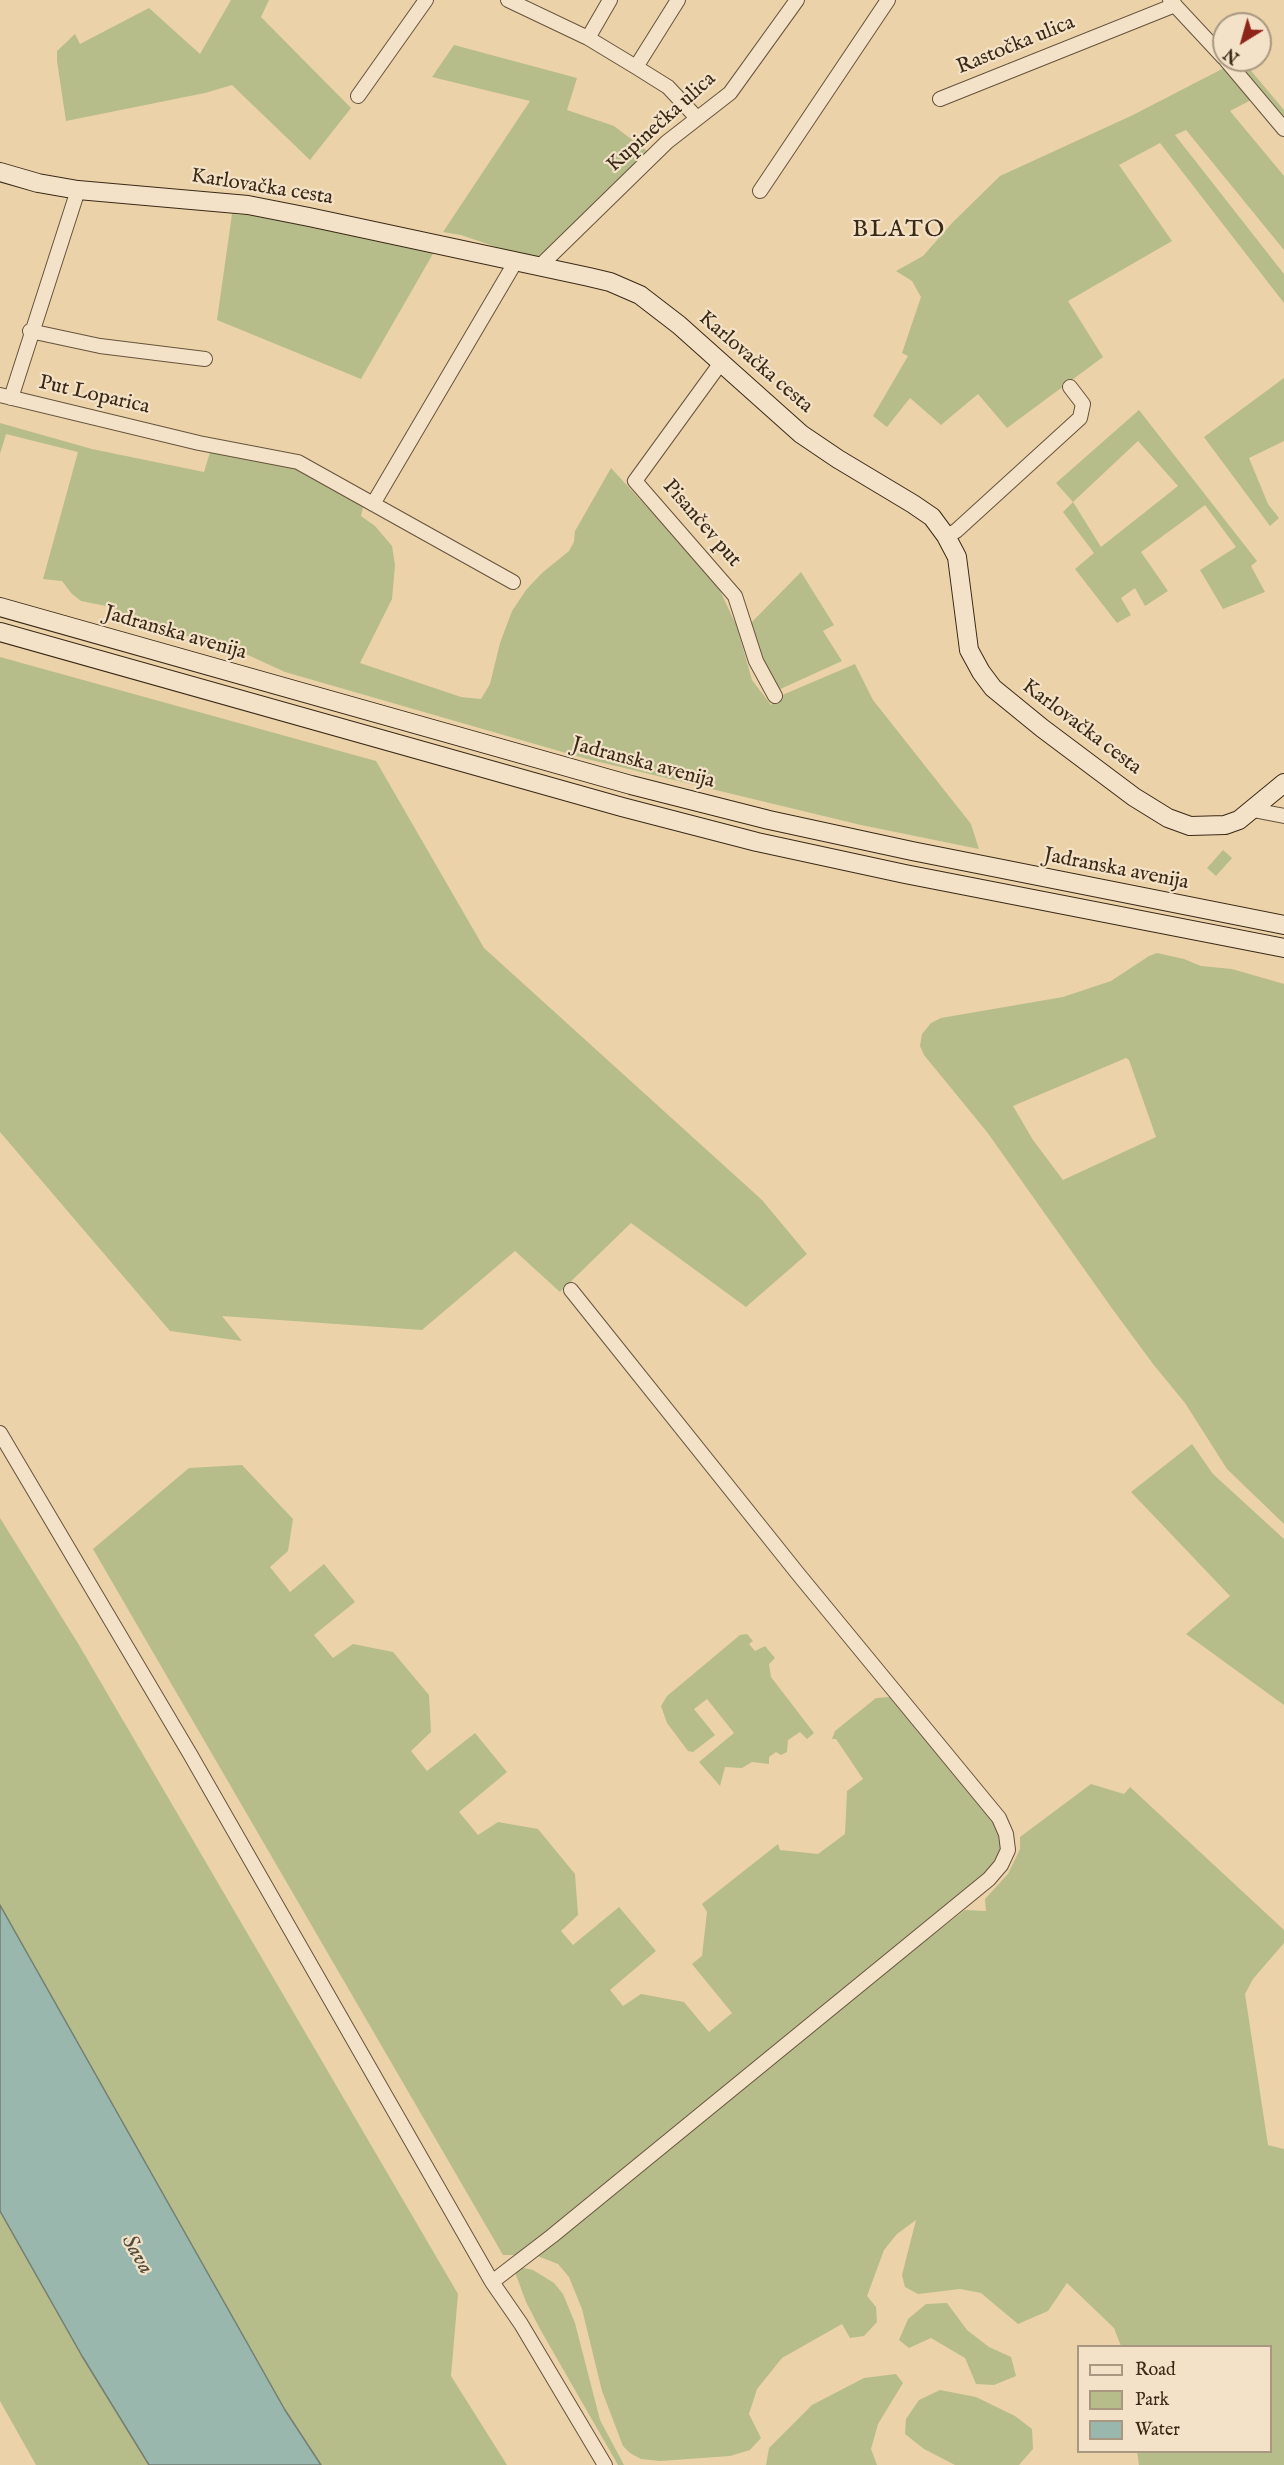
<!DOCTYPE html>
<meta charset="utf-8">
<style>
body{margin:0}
#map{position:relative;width:1284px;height:2465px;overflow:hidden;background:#ecd2a9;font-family:"IM FELL English",serif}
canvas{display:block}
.legend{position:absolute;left:1077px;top:2345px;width:195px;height:108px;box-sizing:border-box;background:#f3e2c7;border:2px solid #a99881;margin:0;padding:8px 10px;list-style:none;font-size:18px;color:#3a2917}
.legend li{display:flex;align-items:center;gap:12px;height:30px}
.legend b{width:30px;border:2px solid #a99881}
.north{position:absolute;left:1212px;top:12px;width:60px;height:60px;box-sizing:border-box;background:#f3e2c7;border:2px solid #a99881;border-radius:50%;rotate:217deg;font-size:16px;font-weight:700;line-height:24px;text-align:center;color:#3a2917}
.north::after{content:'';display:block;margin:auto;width:21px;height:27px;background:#8f2418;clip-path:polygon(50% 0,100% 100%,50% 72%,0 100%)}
</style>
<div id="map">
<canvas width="1284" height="2465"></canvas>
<ul class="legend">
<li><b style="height:8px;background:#f3e2c7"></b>Road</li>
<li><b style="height:16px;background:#b6bd8a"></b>Park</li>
<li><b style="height:16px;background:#99b7ad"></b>Water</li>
</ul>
<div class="north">N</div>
</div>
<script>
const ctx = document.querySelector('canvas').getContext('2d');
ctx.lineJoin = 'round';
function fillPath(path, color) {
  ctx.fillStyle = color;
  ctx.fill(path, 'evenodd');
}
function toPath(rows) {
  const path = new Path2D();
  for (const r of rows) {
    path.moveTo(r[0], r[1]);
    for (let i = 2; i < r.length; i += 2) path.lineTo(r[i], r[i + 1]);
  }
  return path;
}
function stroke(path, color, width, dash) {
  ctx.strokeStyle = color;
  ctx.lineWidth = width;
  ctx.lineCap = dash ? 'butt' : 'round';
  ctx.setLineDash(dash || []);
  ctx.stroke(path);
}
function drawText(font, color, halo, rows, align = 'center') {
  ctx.font = font + ' "IM FELL English",serif';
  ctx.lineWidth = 4.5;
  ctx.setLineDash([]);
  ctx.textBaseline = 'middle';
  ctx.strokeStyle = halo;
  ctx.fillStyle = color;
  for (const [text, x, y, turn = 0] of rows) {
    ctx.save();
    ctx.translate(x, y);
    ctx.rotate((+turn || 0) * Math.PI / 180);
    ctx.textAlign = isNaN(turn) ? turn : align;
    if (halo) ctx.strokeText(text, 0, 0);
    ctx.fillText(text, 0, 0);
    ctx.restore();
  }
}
const green = toPath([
 [231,0,269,0,261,17,351,108,310,160,232,85,205,93,66,121,57,61,57,51,75,34,80,44,149,8,200,54],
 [454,45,577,78,567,110,614,126,647,151,550,250,541,256,535,257,508,251,461,235,443,232,530,101,432,77],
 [1226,60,1242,60,1284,110,1284,125],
 [1224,68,1253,99,1230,111,1284,176,1284,250,1186,130,1175,135,1284,274,1284,303,1160,143,1119,165,1172,241,1068,301,1103,357,1007,428,978,394,941,425,910,398,887,427,873,416,908,356,902,353,921,297,912,281,896,271,923,256,953,222,1000,176,1133,115],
 [232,214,274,217,434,252,361,379,217,320],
 [1284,378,1284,441,1249,458,1268,504,1279,518,1270,526,1204,437],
 [1139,410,1257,561,1251,566,1265,592,1223,609,1200,570,1236,547,1205,505,1141,552,1168,591,1145,606,1135,588,1121,598,1131,615,1117,623,1075,569,1094,553,1063,512,1073,502,1056,483],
 [1138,441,1178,486,1101,547,1073,502],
 [0,423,92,449,204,472,211,449,282,462,304,471,364,503,361,516,375,526,392,546,395,565,392,599,360,663,461,697,481,699,490,684,500,643,512,611,526,590,542,573,569,551,574,542,575,531,611,468,716,582,737,627,752,680,771,705,780,696,855,664,873,700,971,824,979,849,861,825,587,759,285,672,237,650,151,626,111,607,81,601,72,594,62,581,43,579,78,452,6,434,0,454],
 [801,572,834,625,823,631,842,661,776,691,763,669,749,625],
 [0,657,376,761,484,948,762,1200,807,1254,746,1307,631,1223,560,1292,515,1251,422,1330,222,1316,242,1341,170,1331,0,1132],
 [1223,850,1232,858,1216,876,1207,868],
 [1157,953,1184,959,1201,966,1232,969,1284,984,1284,1524,1227,1469,1185,1403,1153,1364,1111,1307,987,1132,924,1055,920,1046,922,1034,931,1023,941,1018,1063,997,1111,981,1149,956],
 [1126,1058,1129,1060,1156,1137,1063,1180,1033,1140,1013,1106],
 [1192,1444,1213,1474,1284,1539,1284,1705,1186,1634,1230,1596,1131,1492],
 [242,1465,293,1519,288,1551,270,1567,290,1592,324,1564,355,1602,314,1635,333,1658,353,1644,393,1652,429,1695,431,1732,411,1751,427,1771,475,1733,507,1772,459,1812,478,1835,498,1822,538,1829,575,1874,578,1915,561,1931,573,1945,619,1907,656,1951,610,1990,623,2006,641,1994,684,2002,709,2032,732,2013,692,1964,702,1956,707,1912,702,1904,778,1844,780,1850,818,1854,845,1834,847,1791,863,1779,836,1739,832,1739,835,1731,876,1698,889,1697,898,1701,1001,1830,1003,1844,997,1862,984,1876,556,2226,515,2255,503,2255,93,1549,189,1468],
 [0,1518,79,1645,458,2294,451,2376,507,2465,321,2465,285,2410,0,1905],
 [747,1634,753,1641,749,1644,755,1651,765,1646,775,1658,769,1664,771,1677,814,1733,807,1739,800,1732,788,1740,787,1752,781,1755,776,1752,769,1757,769,1764,752,1762,742,1768,725,1767,720,1786,699,1762,734,1733,707,1699,694,1709,715,1735,693,1752,688,1751,667,1723,661,1706,667,1696,740,1635],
 [1091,1784,1124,1794,1130,1787,1284,1930,1284,1943,1253,1979,1245,1994,1268,2145,1284,2149,1284,2465,1139,2465,1137,2452,1270,2452,1270,2346,1121,2346,1114,2328,1067,2283,1048,2311,1018,2324,981,2293,960,2289,918,2294,905,2287,902,2275,916,2220,897,2234,884,2250,867,2296,876,2307,877,2322,864,2336,850,2338,842,2324,782,2358,757,2389,749,2414,761,2438,750,2450,730,2456,660,2461,641,2459,630,2453,623,2446,602,2391,582,2309,569,2277,558,2264,535,2255,814,2027,965,1910,986,1911,985,1899,1008,1874,1020,1849,1020,1837],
 [0,2211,82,2356,149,2465,36,2465,0,2401],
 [520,2267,533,2270,554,2283,563,2294,575,2323,600,2420,624,2465,618,2465,540,2329,526,2302,515,2272],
 [947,2303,967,2330,989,2347,1011,2357,1016,2376,994,2385,976,2384,965,2358,931,2338,909,2348,899,2340,908,2319,926,2304],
 [896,2374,903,2383,878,2424,871,2449,877,2465,766,2465,769,2448,812,2405,864,2378],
 [940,2390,976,2397,1015,2416,1032,2429,1033,2449,1019,2465,955,2465,924,2449,905,2434,906,2419,919,2400]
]);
const water = toPath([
 [0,1905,285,2410,321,2465,149,2465,82,2356,0,2211,0,1905]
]);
const street = toPath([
 [508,0,588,38,636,67,668,87,697,118],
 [1170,0,1224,58],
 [588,38,610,0],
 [1226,60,1284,129],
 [636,67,678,0],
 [358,96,426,0],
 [940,99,1175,5],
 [760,191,888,0],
 [540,266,667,142,730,93,797,0],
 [30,331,100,346,205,359],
 [720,364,635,481,735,596,756,661,775,696],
 [0,395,199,443,298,462,513,582],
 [11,398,78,190],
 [373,504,516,261],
 [946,536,956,531,1080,418,1083,404,1070,387],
 [1253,810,1284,816],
 [0,1433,190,1754,492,2282,521,2324,605,2465],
 [492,2282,552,2236,989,1879,1001,1865,1008,1850,1006,1834,999,1818,799,1575,571,1290]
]);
const secondary = toPath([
 [0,172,38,183,78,190,248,205,309,217,589,277,610,282,640,295,679,325,801,434,838,459,913,504,932,517,946,536,957,557,969,650,981,672,993,688,1042,728,1134,797,1168,818,1190,826,1225,825,1239,820,1284,783],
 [0,607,631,785,769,820,912,851,1284,925],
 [0,632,622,807,757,842,905,874,1284,948]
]);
const streetNames = [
 ["Rastočka ulica",1016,46,-22],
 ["Kupinečka ulica",662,123,-42],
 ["Karlovačka cesta",262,188,9],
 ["Karlovačka cesta",755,363,41],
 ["Put Loparica",94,396,13],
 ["Pisančev put",701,524,49],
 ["Jadranska avenija",175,634,16],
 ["Karlovačka cesta",1081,728,37],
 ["Jadranska avenija",643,764,15],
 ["Jadranska avenija",1116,870,11]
];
const waterNames = [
 ["Sava",136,2255,60]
];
const quarterNames = [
 ["BLATO",899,231]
];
fillPath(green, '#b6bd8a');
fillPath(water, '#99b7ad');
stroke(water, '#737e71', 1.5);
stroke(street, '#66533c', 16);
stroke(secondary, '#3a2917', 20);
stroke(street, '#f3e2c7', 14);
stroke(secondary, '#f3e2c7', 18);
drawText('21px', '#3a2917', '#f3e2c7', streetNames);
drawText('italic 22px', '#524c3c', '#f3e2c7', waterNames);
ctx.letterSpacing = '1.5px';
drawText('24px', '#3a2917', '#f3e2c7', quarterNames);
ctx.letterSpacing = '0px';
</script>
